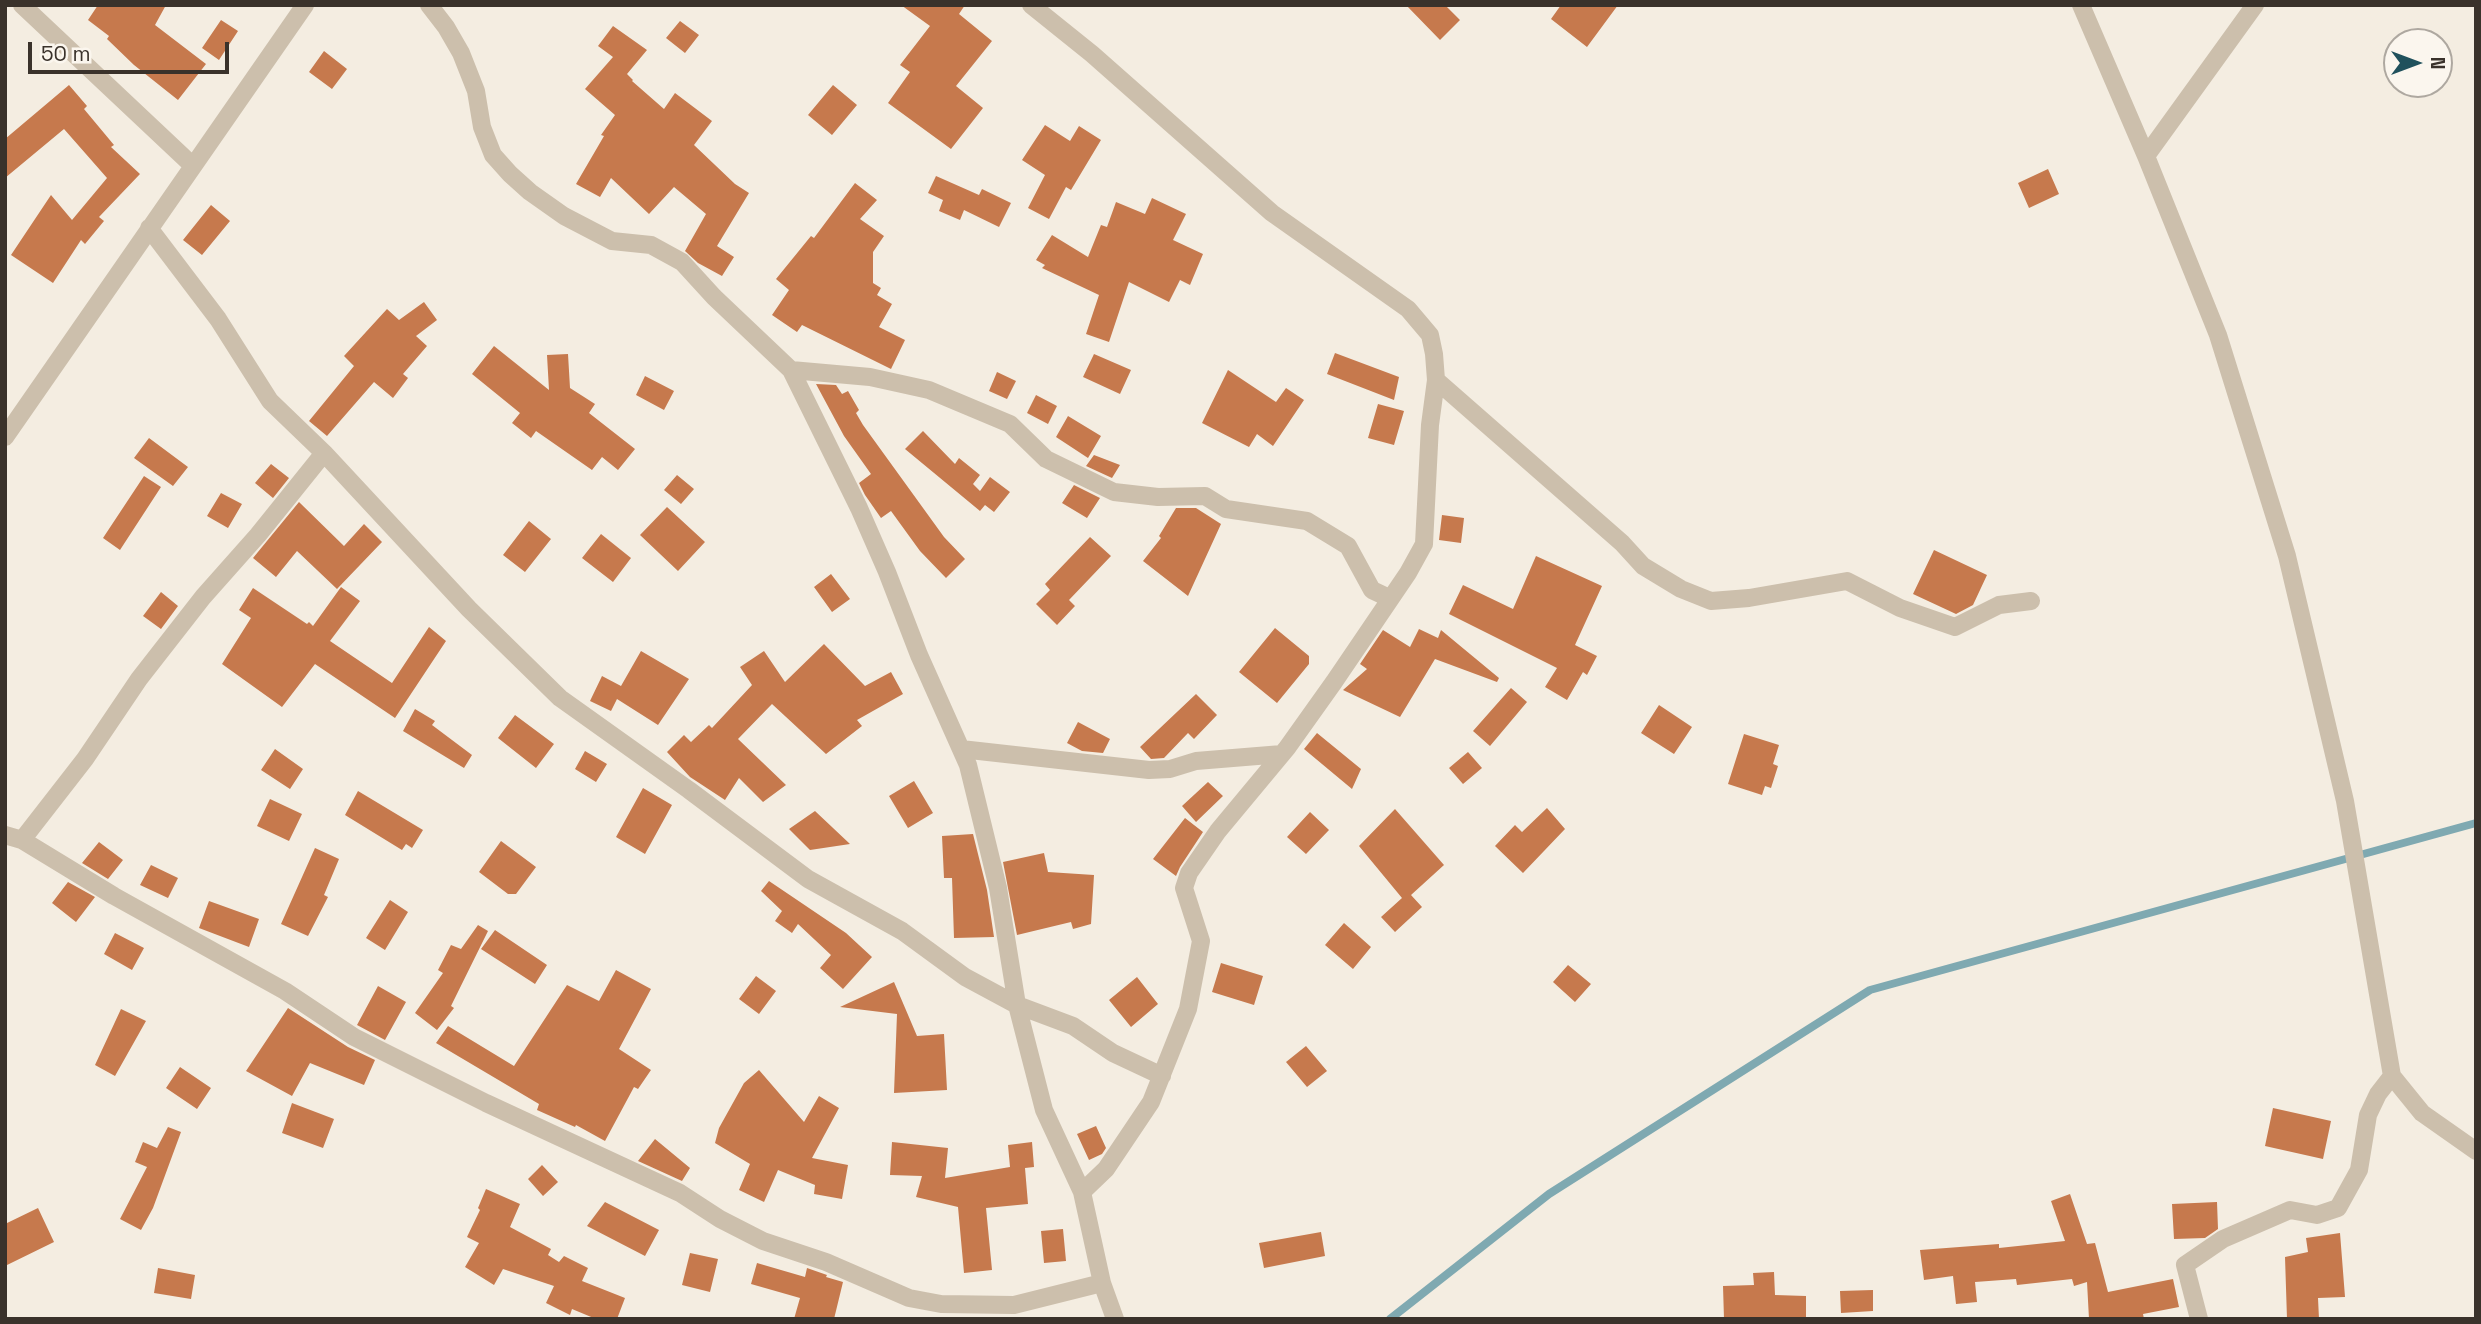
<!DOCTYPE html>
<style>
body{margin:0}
#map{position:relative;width:2481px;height:1324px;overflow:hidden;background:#f4ede1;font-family:"Space Grotesk",sans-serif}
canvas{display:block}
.frame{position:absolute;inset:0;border:7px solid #3a322b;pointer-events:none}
.north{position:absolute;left:2383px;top:28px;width:70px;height:70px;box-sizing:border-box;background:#fbf6ee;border:2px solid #aea8a0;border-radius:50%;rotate:90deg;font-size:19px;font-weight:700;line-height:28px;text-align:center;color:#3a322b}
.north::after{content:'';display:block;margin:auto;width:24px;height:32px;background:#20515c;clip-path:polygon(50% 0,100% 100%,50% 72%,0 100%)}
.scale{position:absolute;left:28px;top:42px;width:201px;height:32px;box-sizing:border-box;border:4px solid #3a322b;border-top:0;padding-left:9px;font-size:21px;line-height:24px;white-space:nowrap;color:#3a322b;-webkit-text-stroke:5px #fbf6ee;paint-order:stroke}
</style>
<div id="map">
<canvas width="2481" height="1324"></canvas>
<div class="frame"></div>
<div class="north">N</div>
<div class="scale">50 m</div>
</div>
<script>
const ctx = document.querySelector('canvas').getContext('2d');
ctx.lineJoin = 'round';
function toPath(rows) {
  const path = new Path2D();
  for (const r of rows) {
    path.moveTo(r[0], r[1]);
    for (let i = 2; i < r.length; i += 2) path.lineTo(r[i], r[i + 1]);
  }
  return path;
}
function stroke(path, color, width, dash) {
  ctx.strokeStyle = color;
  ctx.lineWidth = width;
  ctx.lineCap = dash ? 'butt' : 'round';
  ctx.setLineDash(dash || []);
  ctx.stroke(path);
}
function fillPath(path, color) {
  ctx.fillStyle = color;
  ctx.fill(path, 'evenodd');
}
const stream = toPath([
 [1390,1319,1549,1194,1870,990,2476,823]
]);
const building = toPath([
 [98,5,166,5,155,25,206,64,178,100,134,65,107,39,109,36,88,20],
 [901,5,965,5,959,14,992,41,956,86,983,108,951,149,888,103,910,72,900,65,930,26],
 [1406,5,1445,5,1460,20,1440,40],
 [1561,5,1618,5,1587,47,1551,19],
 [221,20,238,31,219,60,202,48],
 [680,21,699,35,685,53,666,38],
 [613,26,647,50,627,74,633,80,632,81,664,109,675,93,712,121,694,145,735,184,749,193,717,246,734,257,722,276,698,263,685,251,706,214,674,187,649,214,611,178,600,197,576,184,604,136,601,135,615,115,585,89,613,57,598,46],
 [324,51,347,69,332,89,309,72],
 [69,85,87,106,84,109,114,145,111,147,140,174,99,217,104,221,85,244,81,240,53,283,11,255,51,195,72,220,107,178,64,129,5,178,5,139],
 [833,85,857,105,832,135,808,115],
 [1045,125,1070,141,1079,126,1101,140,1071,190,1066,187,1049,219,1028,208,1045,175,1022,160],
 [2048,169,2059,194,2029,208,2018,183],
 [936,176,979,195,982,189,1011,203,999,227,964,210,960,220,939,211,943,200,928,193],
 [855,183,877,200,860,219,884,236,873,252,873,283,881,288,877,295,892,304,879,327,905,340,891,369,802,325,797,332,772,315,789,290,776,279,811,236,814,238],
 [1152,198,1186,214,1173,240,1203,254,1190,285,1180,280,1169,302,1129,282,1109,342,1086,334,1099,295,1042,268,1045,265,1036,260,1052,235,1088,257,1101,225,1107,227,1116,202,1145,214],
 [211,205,230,221,202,255,183,240],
 [424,302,437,320,416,336,427,346,403,374,408,378,393,398,374,382,327,436,309,421,354,366,344,356,387,309,399,320],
 [494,346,549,390,547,355,568,354,570,388,595,404,589,413,635,449,618,470,602,457,592,470,536,431,531,438,512,423,520,413,472,374],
 [1335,353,1399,377,1394,400,1327,374],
 [1094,354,1131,370,1120,394,1083,377],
 [1228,370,1276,402,1286,388,1304,400,1273,446,1257,434,1249,447,1202,423],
 [997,372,1016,381,1007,399,989,391],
 [645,376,674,391,664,410,636,395],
 [816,384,836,385,842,394,848,391,859,410,856,413,863,425,944,537,965,559,946,578,920,551,891,511,881,518,865,495,859,483,871,474,844,436],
 [1036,395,1057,406,1048,424,1027,413],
 [1378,404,1404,411,1394,445,1368,438],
 [1068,416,1101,436,1088,458,1056,437],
 [923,431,955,464,959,458,980,475,973,484,980,491,990,477,1010,492,994,512,985,505,980,511,905,449],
 [149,438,188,467,173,486,134,458],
 [1094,455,1120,465,1112,478,1086,466],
 [271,464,289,478,273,498,255,483],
 [677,475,694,489,681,504,664,490],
 [144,476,161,487,120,550,103,538],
 [1074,485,1100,498,1087,518,1062,503],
 [221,493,242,504,228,528,207,516],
 [299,502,344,546,364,524,382,542,337,589,297,551,276,577,253,558],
 [667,507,705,542,678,571,640,535],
 [1176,508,1196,508,1221,524,1188,596,1143,561,1161,538,1159,536],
 [1442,515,1464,518,1461,543,1439,540],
 [529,521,551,539,525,572,503,555],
 [601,534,631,558,613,582,582,558],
 [1090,537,1111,556,1069,600,1075,606,1057,625,1036,604,1050,590,1045,584],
 [1934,550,1987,575,1973,605,1956,614,1913,594],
 [1536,556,1602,586,1575,645,1597,656,1587,675,1583,672,1567,700,1545,687,1557,668,1449,614,1463,585,1513,609],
 [831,574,850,599,832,612,814,587],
 [341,587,360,601,330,641,392,683,429,627,446,641,395,718,315,664,282,707,222,664,251,618,239,610,253,588,307,624,309,622,313,626],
 [161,592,178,606,161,629,143,616],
 [1275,628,1309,656,1309,664,1277,703,1239,672],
 [1419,629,1438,638,1441,630,1499,678,1497,682,1435,659,1400,717,1343,690,1367,669,1360,664,1383,630,1410,647],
 [824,644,865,686,891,672,903,694,857,720,862,726,826,754,772,704,738,739,786,785,763,802,739,778,725,800,690,777,667,752,684,735,691,742,709,725,712,728,752,685,740,667,764,651,785,682],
 [641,651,689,679,658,725,617,699,611,711,590,701,602,676,621,686],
 [1511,688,1527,702,1490,746,1473,731],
 [1196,694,1217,715,1194,739,1188,733,1164,758,1151,759,1140,747],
 [1659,705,1692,727,1674,754,1641,733],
 [415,709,435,721,432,725,472,755,464,768,403,731],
 [515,715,554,744,536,768,498,738],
 [1078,722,1110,739,1103,753,1082,751,1067,743],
 [1317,733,1361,769,1352,789,1304,749],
 [1744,734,1779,745,1773,764,1778,766,1771,788,1765,786,1762,795,1728,784],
 [275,749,303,769,290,789,261,770],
 [585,751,607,764,596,782,575,769],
 [1468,752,1482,768,1463,784,1449,768],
 [914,781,933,813,908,828,889,796],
 [1208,782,1223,796,1196,822,1182,806],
 [643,788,672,805,645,854,616,837],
 [358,791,423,830,412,848,406,844,402,850,345,815],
 [270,799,302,814,289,841,257,826],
 [1547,808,1565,829,1523,873,1495,846,1515,825,1522,832],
 [1395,809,1444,865,1411,895,1422,907,1395,932,1381,917,1402,898,1359,846],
 [815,811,850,844,810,850,789,829],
 [1310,812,1329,830,1306,854,1287,837],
 [1185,818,1203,832,1180,867,1176,876,1153,859],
 [973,834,987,890,994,937,954,938,952,878,944,878,942,836],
 [501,841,536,867,516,894,508,894,479,872],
 [99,842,123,860,108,879,82,863],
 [315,848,339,859,324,895,328,897,308,936,281,924],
 [1044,853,1048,872,1094,875,1091,924,1073,929,1071,922,1017,935,1003,862],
 [151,865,178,878,168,898,140,885],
 [769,881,846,933,872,957,843,989,820,968,831,955,798,924,792,933,775,921,782,911,761,891],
 [68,882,95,897,76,922,52,903],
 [390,900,408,912,385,950,366,938],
 [209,901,259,919,249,947,199,928],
 [1344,923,1371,947,1353,969,1325,945],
 [478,925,488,931,451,1006,454,1008,437,1030,415,1013,443,973,438,970,451,945,461,949],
 [495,930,547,965,535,984,481,949],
 [115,933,144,948,132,970,104,954],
 [1221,963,1263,976,1254,1005,1212,992],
 [1568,965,1591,984,1575,1002,1553,982],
 [616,970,651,989,619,1049,651,1070,638,1089,634,1087,605,1141,576,1125,575,1127,537,1110,539,1104,436,1043,448,1026,514,1066,567,985,599,1001],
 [756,976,776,991,759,1014,739,999],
 [1137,977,1158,1004,1131,1027,1109,1000],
 [894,982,917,1036,944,1034,947,1090,894,1093,897,1014,840,1007],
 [378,986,406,1002,385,1040,357,1025],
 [288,1008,348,1047,375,1060,364,1085,310,1063,292,1096,246,1071],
 [121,1009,146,1021,115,1076,95,1065],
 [1306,1046,1327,1071,1307,1087,1286,1062],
 [180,1067,211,1088,197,1109,166,1088],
 [759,1070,804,1122,819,1096,839,1108,812,1158,848,1165,842,1199,814,1194,815,1185,778,1170,764,1202,739,1190,750,1164,715,1143,719,1128,744,1083],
 [292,1103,334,1119,323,1148,282,1133],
 [2273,1108,2331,1121,2323,1159,2265,1146],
 [1096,1126,1106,1148,1102,1154,1089,1160,1077,1134],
 [168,1127,181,1132,153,1208,141,1230,120,1219,147,1167,135,1162,143,1142,157,1148],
 [655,1139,690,1168,682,1181,638,1161],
 [892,1142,948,1148,945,1178,1010,1167,1008,1145,1032,1142,1034,1167,1025,1168,1028,1204,986,1208,992,1270,964,1273,958,1207,916,1197,922,1176,890,1175],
 [542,1165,558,1182,543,1196,528,1179],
 [486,1189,520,1204,510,1227,551,1249,548,1255,559,1262,564,1256,588,1268,582,1281,625,1298,617,1319,596,1319,572,1309,570,1315,546,1303,554,1286,503,1269,494,1285,465,1267,479,1243,467,1237,480,1210,478,1208],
 [2070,1194,2087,1244,2095,1243,2108,1292,2173,1279,2179,1307,2143,1314,2144,1319,2089,1319,2087,1282,2074,1286,2072,1279,2017,1285,2016,1279,1975,1282,1977,1302,1956,1304,1953,1276,1924,1280,1920,1250,1999,1244,1999,1248,2065,1241,2051,1201],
 [605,1202,659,1230,645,1256,587,1226],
 [2217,1202,2218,1229,2205,1238,2174,1239,2172,1204],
 [38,1208,54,1242,5,1266,5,1224],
 [1063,1229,1066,1261,1044,1263,1041,1231],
 [1321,1232,1325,1256,1264,1268,1259,1243],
 [2340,1233,2345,1297,2318,1298,2319,1319,2287,1319,2285,1257,2308,1252,2306,1238],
 [690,1253,718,1259,710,1292,682,1285],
 [757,1263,805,1277,807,1268,827,1275,826,1277,843,1282,834,1319,794,1319,800,1298,751,1284],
 [158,1268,195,1275,191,1299,154,1293],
 [1774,1272,1775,1295,1806,1296,1806,1317,1724,1319,1723,1286,1754,1285,1753,1273],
 [1873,1290,1873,1311,1841,1313,1840,1291]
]);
const minor = toPath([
 [22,5,192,165],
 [429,5,446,27,461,53,476,91,482,127,493,155,510,174,530,192,564,216,612,241,651,245,682,262,714,297,791,370,859,508,887,572,919,655,968,765,998,888,1017,1005,1073,1026,1113,1053,1162,1076],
 [1031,5,1092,54,1272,213,1408,309,1430,335,1434,354,1436,380,1430,425,1424,544,1408,573,1334,682,1287,748,1218,831,1189,873,1184,888,1201,941,1188,1009,1151,1102,1106,1169,1082,1192],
 [2081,5,2146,156,2218,335,2287,556,2345,801,2392,1076,2422,1113,2476,1151],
 [2146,156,2255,5],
 [149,228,218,319,270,401,324,453,469,609,560,698,689,790,808,879,902,931,965,977,1017,1005,1044,1110,1082,1192,1102,1283,1115,1319],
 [791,370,870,377,929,390,1010,424,1046,459,1114,492,1158,497,1205,496,1226,509,1307,521,1348,546,1372,590,1389,598],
 [1436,380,1622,543,1643,566,1681,589,1711,601,1749,598,1847,581,1900,608,1955,627,1999,605,2031,601],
 [5,437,305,5],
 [961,749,1149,770,1170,769,1196,761,1282,754],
 [5,835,22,840,114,896,285,991,354,1037,486,1103,680,1193,720,1219,763,1241,826,1262,909,1298,941,1304,1014,1305,1102,1283],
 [22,840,85,759,139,679,203,597,258,535,324,453],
 [2199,1319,2185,1265,2223,1239,2290,1210,2317,1215,2338,1208,2359,1170,2368,1115,2378,1094,2392,1076]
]);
stroke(stream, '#7fa9b1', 8);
fillPath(building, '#c6794d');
stroke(minor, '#ccbfac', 18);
</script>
